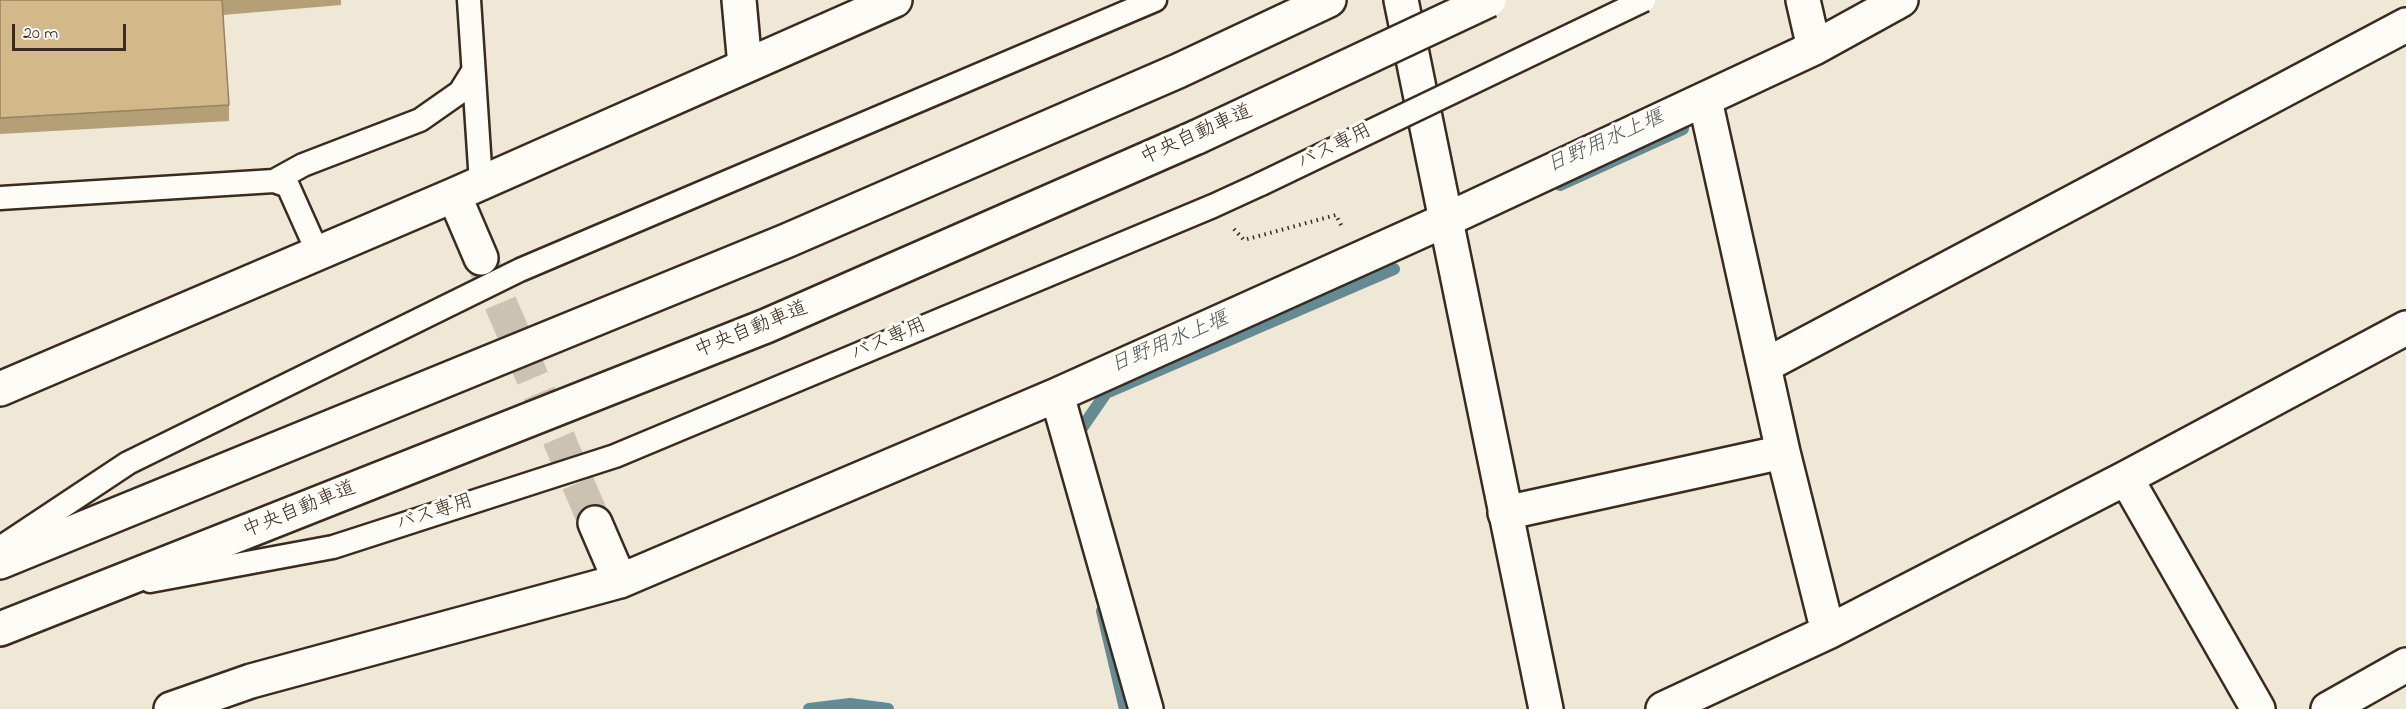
<!DOCTYPE html>
<meta charset="utf-8">
<style>
body{margin:0}
#map{position:relative;width:2406px;height:709px;overflow:hidden;background:#f0e8d6;font-family:"Indie Flower",sans-serif}
canvas{display:block}
.scale{position:absolute;left:12px;top:24px;width:114px;height:27px;box-sizing:border-box;border:3px solid #3b2a1e;border-top:0;padding-left:8px;font-size:18px;line-height:21px;white-space:nowrap;color:#3b2a1e;-webkit-text-stroke:4px #fdfcf7;paint-order:stroke}
</style>
<div id="map">
<canvas width="2406" height="709"></canvas>
<div class="scale">20 m</div>
</div>
<script>
const ctx = document.querySelector('canvas').getContext('2d');
ctx.lineJoin = 'round';
function toPath(rows) {
  const path = new Path2D();
  for (const r of rows) {
    path.moveTo(r[0], r[1]);
    for (let i = 2; i < r.length; i += 2) path.lineTo(r[i], r[i + 1]);
  }
  return path;
}
function stroke(path, color, width, dash) {
  ctx.strokeStyle = color;
  ctx.lineWidth = width;
  ctx.lineCap = dash ? 'butt' : 'round';
  ctx.setLineDash(dash || []);
  ctx.stroke(path);
}
function fillPath(path, color) {
  ctx.fillStyle = color;
  ctx.fill(path, 'evenodd');
}
function drawText(font, color, halo, rows, align = 'center') {
  ctx.font = font + ' "Indie Flower","Klee One",sans-serif';
  ctx.lineWidth = 6;
  ctx.setLineDash([]);
  ctx.textBaseline = 'middle';
  ctx.strokeStyle = halo;
  ctx.fillStyle = color;
  for (const [text, x, y, turn = 0] of rows) {
    ctx.save();
    ctx.translate(x, y);
    ctx.rotate((+turn || 0) * Math.PI / 180);
    ctx.textAlign = isNaN(turn) ? turn : align;
    if (halo) ctx.strokeText(text, 0, 0);
    ctx.fillText(text, 0, 0);
    ctx.restore();
  }
}
const stream = toPath([
 [1560,185,1683,129],
 [1075,438,1106,393,1394,269],
 [1102,611,1125,709],
 [809,709,850,704,888,709]
]);
const streetTunnel = toPath([
 [481,258,595,523]
]);
const path = toPath([
 [1234,229,1244,240,1336,215,1342,227]
]);
const lane = toPath([
 [469,0,481,183],
 [274,181,303,165,420,120,460,92,473,71],
 [0,198,274,181,288,186,318,253],
 [0,548,128,463,520,270,1155,0],
 [150,581,333,547,615,456,1213,206,1261,184]
]);
const street = toPath([
 [739,0,745,66],
 [1803,0,1814,48],
 [1705,100,1783,452,1828,632],
 [454,195,481,258],
 [1764,366,2406,25],
 [0,389,454,195,895,0],
 [1057,395,1146,709],
 [2126,478,2258,709],
 [1505,513,1783,452],
 [595,523,620,581],
 [171,709,251,681,620,581,1057,395,1448,219,1814,48,1901,0],
 [1663,709,1828,632,2126,478,2406,328],
 [2328,709,2406,665]
]);
const secondary = toPath([
 [1401,0,1546,709]
]);
const highway = toPath([
 [0,562,786,241,1178,71,1329,0],
 [0,629,766,326,1197,137]
]);
const laneBridge = toPath([
 [1261,184,1644,0]
]);
const highwayBridge = toPath([
 [1197,137,1489,0]
]);
const wall = toPath([
 [0,0,341,0,341,5,223,15,229,105,229,121,0,134]
]);
const building = toPath([
 [0,0,222,0,229,105,0,118,0,0]
]);
const streetNames = [
 ["中央自動車道",1197,136,-24],
 ["バス専用",1335,148,-26],
 ["中央自動車道",752,331,-22],
 ["バス専用",889,341,-23],
 ["中央自動車道",300,511,-22],
 ["バス専用",435,514,-18]
];
const waterNames = [
 ["日野用水上堰",1606,143,-24],
 ["日野用水上堰",1170,344,-23]
];
stroke(stream, '#648a93', 12);
stroke(streetTunnel, '#ccc2b1', 33, [33, 16]);
stroke(lane, '#3b2a1e', 27);
stroke(street, '#3b2a1e', 38);
stroke(secondary, '#3b2a1e', 38);
stroke(highway, '#3b2a1e', 38);
stroke(path, '#3b2a1e', 4, [1.5, 4.5]);
stroke(lane, '#fdfcf7', 22);
stroke(street, '#fdfcf7', 33);
stroke(secondary, '#fdfcf7', 33);
stroke(highway, '#fdfcf7', 33);
stroke(laneBridge, '#3b2a1e', 27, []);
stroke(highwayBridge, '#3b2a1e', 38, []);
stroke(laneBridge, '#fdfcf7', 22);
stroke(highwayBridge, '#fdfcf7', 33);
fillPath(wall, '#b59f76');
fillPath(building, '#d3b989');
stroke(building, '#948260', 1.5);
drawText('20px', '#3b2a1e', '#fdfcf7', streetNames);
drawText('italic 21px', '#505a58', '#fdfcf7', waterNames);
</script>
